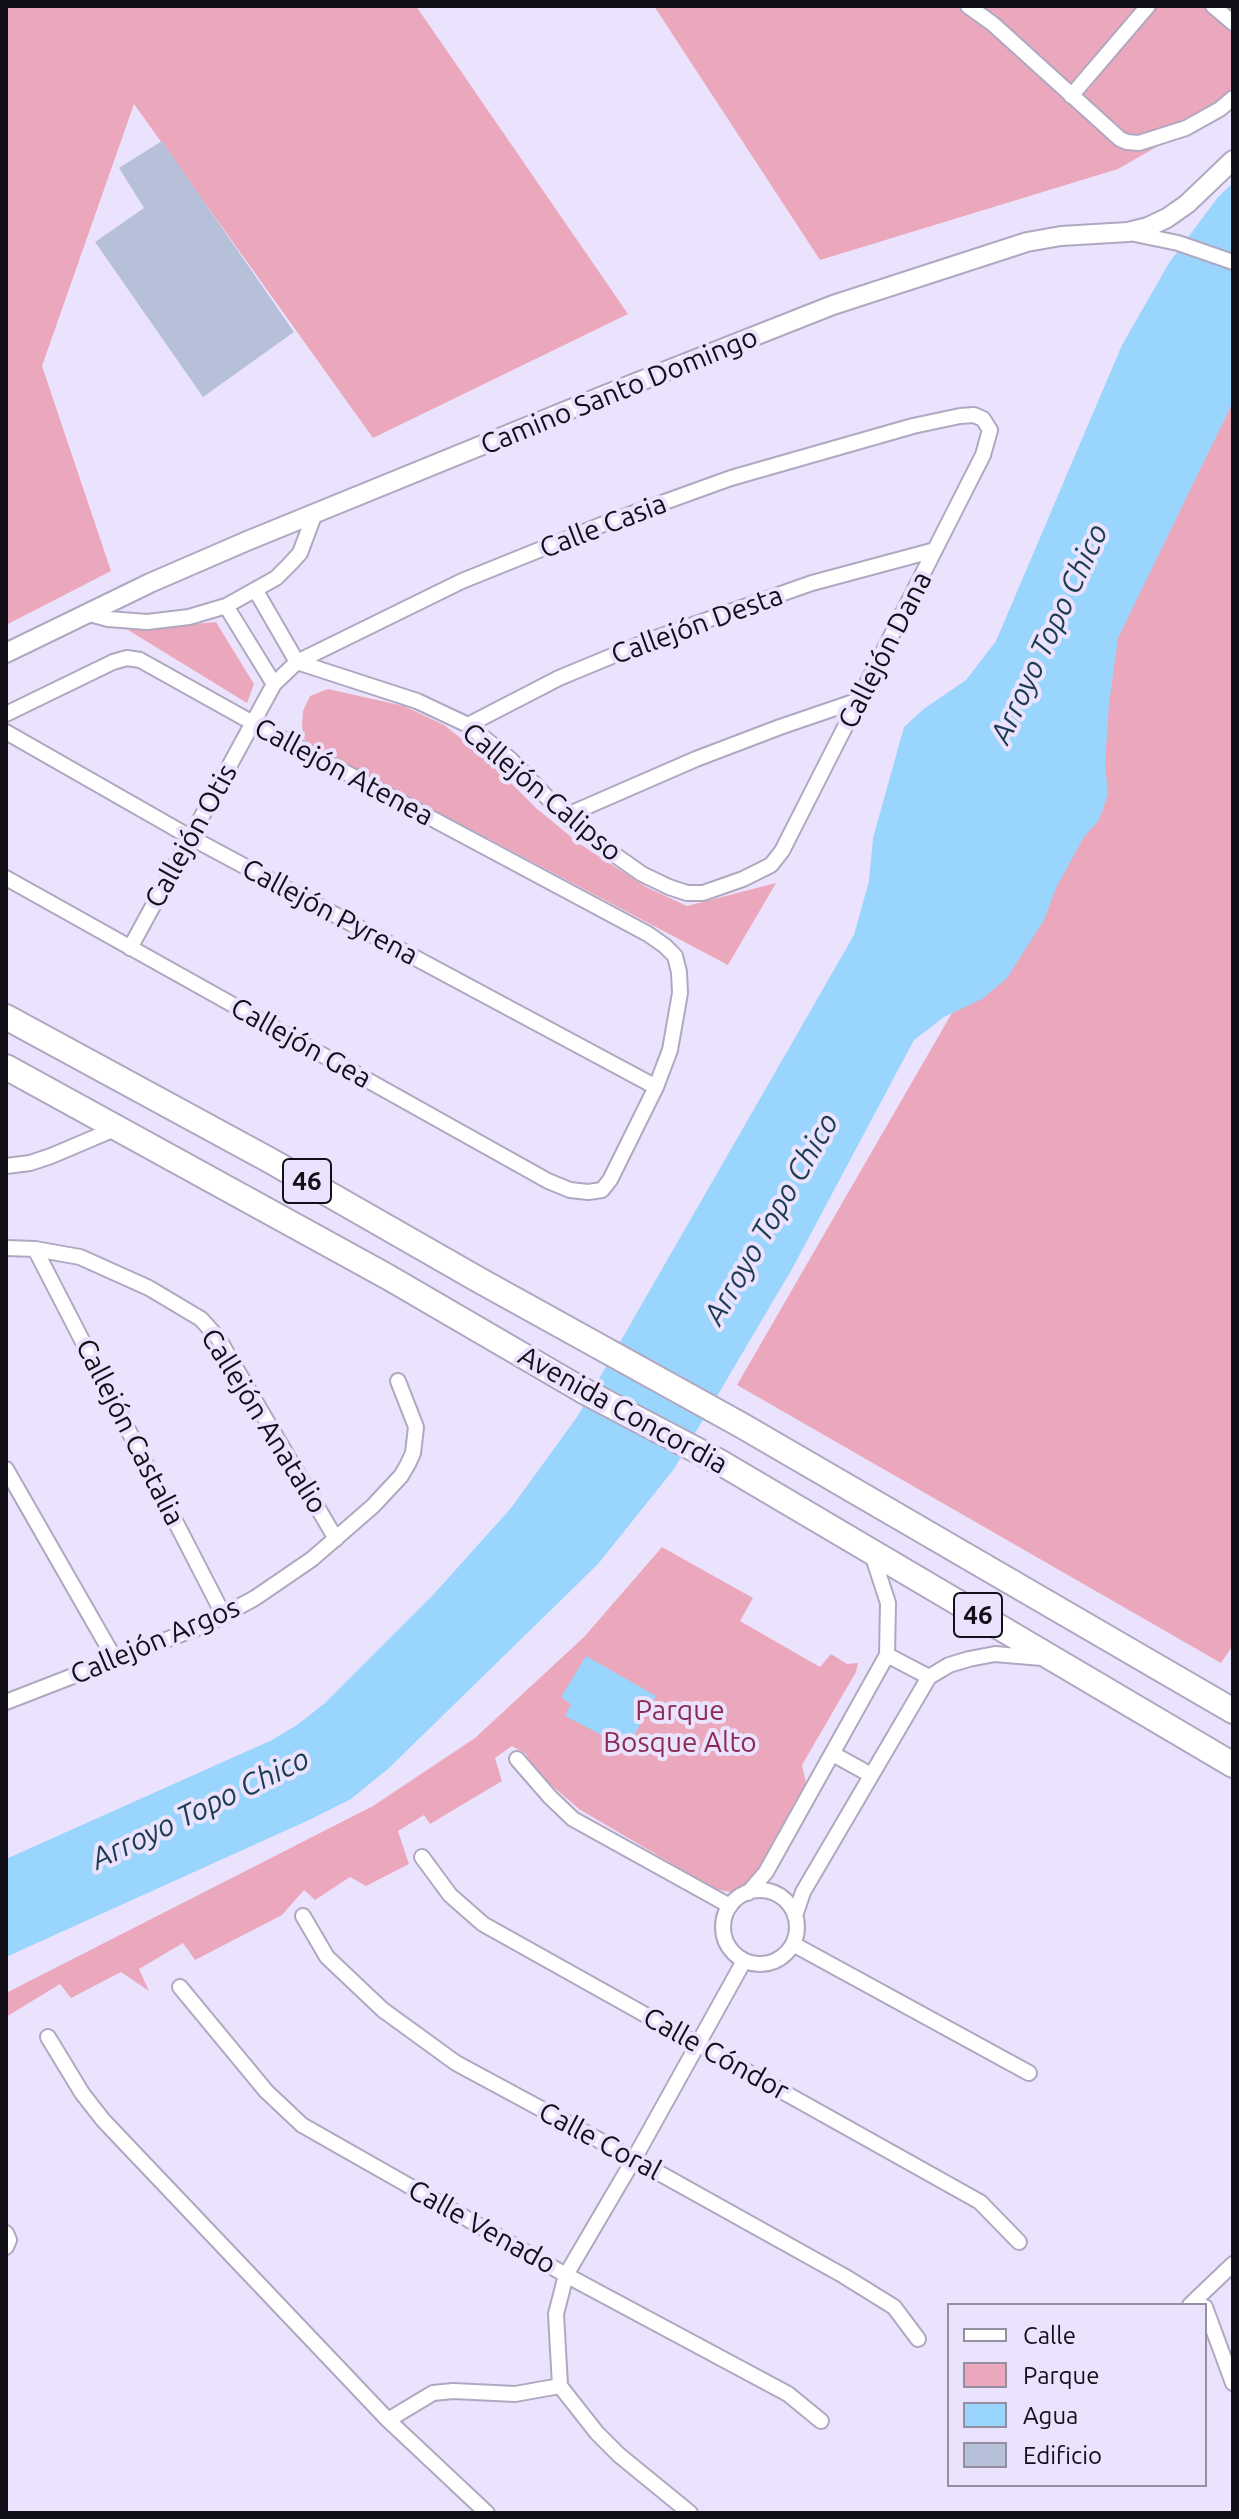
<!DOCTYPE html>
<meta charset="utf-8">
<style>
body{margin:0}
#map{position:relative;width:1239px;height:2519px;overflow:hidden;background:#ebe3fd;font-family:Ubuntu,sans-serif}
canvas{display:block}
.frame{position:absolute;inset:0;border:8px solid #120f18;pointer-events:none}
.legend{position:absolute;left:947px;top:2303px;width:260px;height:184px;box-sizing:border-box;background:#ebe3fd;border:2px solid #948ea1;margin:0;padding:10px 14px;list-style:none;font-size:24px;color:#120f18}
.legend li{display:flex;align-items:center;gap:16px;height:40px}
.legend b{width:40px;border:2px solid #948ea1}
</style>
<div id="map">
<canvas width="1239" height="2519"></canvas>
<div class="frame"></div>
<ul class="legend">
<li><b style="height:10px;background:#fff"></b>Calle</li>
<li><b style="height:22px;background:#eba8bc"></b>Parque</li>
<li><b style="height:22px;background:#9ad5fd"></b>Agua</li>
<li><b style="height:22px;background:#b7c0d9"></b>Edificio</li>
</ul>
</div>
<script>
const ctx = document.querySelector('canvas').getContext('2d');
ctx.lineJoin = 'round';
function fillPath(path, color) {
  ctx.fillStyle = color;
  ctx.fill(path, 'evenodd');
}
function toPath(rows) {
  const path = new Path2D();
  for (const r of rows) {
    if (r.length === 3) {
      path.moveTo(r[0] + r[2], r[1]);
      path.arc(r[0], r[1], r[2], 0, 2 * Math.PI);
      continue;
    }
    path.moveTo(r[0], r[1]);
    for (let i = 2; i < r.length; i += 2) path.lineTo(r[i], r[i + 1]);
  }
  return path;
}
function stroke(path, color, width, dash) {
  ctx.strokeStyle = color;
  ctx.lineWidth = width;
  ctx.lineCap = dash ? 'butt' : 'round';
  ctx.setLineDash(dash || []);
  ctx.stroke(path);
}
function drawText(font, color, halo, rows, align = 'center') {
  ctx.font = font + ' Ubuntu,sans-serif';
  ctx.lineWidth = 8;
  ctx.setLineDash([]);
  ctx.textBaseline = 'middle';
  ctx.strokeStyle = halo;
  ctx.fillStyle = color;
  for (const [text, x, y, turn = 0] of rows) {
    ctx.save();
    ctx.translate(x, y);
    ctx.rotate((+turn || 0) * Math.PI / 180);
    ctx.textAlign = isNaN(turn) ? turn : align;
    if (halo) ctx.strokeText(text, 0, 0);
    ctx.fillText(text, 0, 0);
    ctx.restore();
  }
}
const green = toPath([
 [6,6,416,6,628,314,373,438,134,104,42,366,111,571,6,625],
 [654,6,1233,6,1233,103,1118,169,820,260],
 [1233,384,1233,1645,1221,1663,737,1385,1012,909,998,845],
 [216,622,254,684,247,703,128,630],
 [328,689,404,706,444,725,485,757,536,808,580,844,646,887,687,906,776,883,728,965,305,742,302,727,303,711,310,696],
 [662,1547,753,1598,740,1621,820,1667,831,1654,847,1664,858,1663,856,1672,802,1765,806,1783,755,1874,743,1888,730,1892,715,1889,579,1809,534,1770,526,1754,512,1746,495,1758,502,1781,430,1824,424,1815,398,1831,409,1864,366,1886,350,1877,315,1900,304,1890,282,1915,195,1960,183,1943,139,1969,149,1991,121,1972,71,1998,60,1984,6,2017,6,1993,373,1806,475,1738,584,1637]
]);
const water = toPath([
 [1233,183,1233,402,1118,638,1109,704,1105,764,1108,794,1099,820,1084,837,1056,888,1044,920,1007,978,982,999,944,1017,914,1040,792,1269,674,1469,598,1564,389,1768,351,1799,309,1820,6,1957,6,1859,272,1740,297,1725,325,1703,433,1595,511,1508,577,1417,854,935,869,881,873,838,904,727,925,708,966,680,996,641,1122,345,1169,263,1218,197],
 [586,1656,656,1696,627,1748,565,1716,571,1704,561,1697]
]);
const building = toPath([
 [162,141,294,332,203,397,95,242,144,208,119,168]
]);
const minor = toPath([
 [968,6,993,24,1120,139,1127,142,1139,143,1186,128,1220,109,1233,98],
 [1213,6,1233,23],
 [1071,96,1148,6],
 [1130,233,1178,243,1233,262],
 [226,606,274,684],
 [86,613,108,619,147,622,189,617,226,606,276,578,291,563,300,553,315,513],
 [6,714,113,662,127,658,140,660,253,723,648,934,665,946,675,956,679,972,680,993,670,1050,656,1087,610,1180,602,1190,588,1192,570,1190,548,1181,6,878],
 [468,725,559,678,653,639,812,583,935,550],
 [6,732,190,837,656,1087],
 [565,816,696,759,780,727,859,700],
 [130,948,274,684,297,662,462,581,601,525,731,478,913,426,960,416,974,415,983,419,990,430,983,455,782,851,771,865,743,879,703,893,687,893,669,887,642,874,598,843,565,816,511,760,468,725,417,701,297,662,256,591],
 [6,1166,30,1163,51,1156,117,1128],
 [6,1248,35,1249,80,1257,149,1288,201,1319,218,1338,336,1539],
 [35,1249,224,1616],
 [6,1469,116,1661],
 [887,1655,929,1677],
 [6,1702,207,1624,255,1598,312,1559,373,1506,401,1476,408,1464,413,1453,416,1427,398,1381],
 [833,1754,871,1775],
 [517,1759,550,1797,573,1819,730,1906],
 [422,1857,450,1895,483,1924,980,2202,1019,2242],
 [760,1927,37],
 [748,1893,766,1872,887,1655,888,1603,872,1554],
 [303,1916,327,1957,383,2010,456,2063,634,2159,844,2276,894,2307,918,2339],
 [795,1916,803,1892,929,1677,949,1665,969,1659,995,1654,1042,1658],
 [793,1944,1029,2073],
 [180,1987,266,2091,302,2125,566,2275,788,2394,821,2421],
 [48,2037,82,2093,103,2120,388,2420,487,2513],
 [6,2233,9,2240,6,2247],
 [1190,2305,1233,2264],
 [1205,2307,1233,2383],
 [388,2420,433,2393,453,2391,515,2394,560,2386],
 [690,2513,619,2455,597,2433,560,2386,556,2314,566,2275,634,2159,744,1961]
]);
const tertiary = toPath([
 [6,653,150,583,247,541,605,395,833,305,1027,242,1061,236,1128,232,1148,227,1167,218,1187,204,1233,160]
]);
const primary = toPath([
 [6,1017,271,1161,479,1280,741,1425,1233,1711],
 [6,1067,388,1277,582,1390,723,1464,1233,1765]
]);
const shields = [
 [307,1181,48],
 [978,1615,48]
];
const shieldNames = [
 ["46",307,1181],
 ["46",978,1615]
];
const streetNames = [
 ["Camino Santo Domingo",619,391,-22],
 ["Calle Casia",603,526,-21],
 ["Callejón Desta",697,625,-20],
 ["Callejón Dana",885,650,-63],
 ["Callejón Atenea",344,772,28],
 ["Callejón Calipso",542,792,40],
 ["Callejón Otis",191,836,-61],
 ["Callejón Pyrena",330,912,28],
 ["Callejón Gea",301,1043,29],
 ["Avenida Concordia",623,1410,29],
 ["Callejón Anatalio",264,1421,58],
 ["Callejón Castalia",130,1432,63],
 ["Callejón Argos",155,1641,-23],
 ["Calle Cóndor",716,2054,29],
 ["Calle Coral",600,2141,28],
 ["Calle Venado",482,2227,29]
];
const parkNames = [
 ["Parque",680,1711],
 ["Bosque Alto",680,1743]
];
const waterNames = [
 ["Arroyo Topo Chico",1049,634,-65],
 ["Arroyo Topo Chico",771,1219,-60],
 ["Arroyo Topo Chico",200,1809,-26]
];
fillPath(green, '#eba8bc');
fillPath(water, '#9ad5fd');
fillPath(building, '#b7c0d9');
stroke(minor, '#b0a8c1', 18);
stroke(tertiary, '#b0a8c1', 22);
stroke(primary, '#b0a8c1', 28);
stroke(minor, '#fff', 14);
stroke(tertiary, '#fff', 18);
stroke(primary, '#fff', 24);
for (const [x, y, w] of shields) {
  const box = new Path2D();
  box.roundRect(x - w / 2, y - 22, w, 44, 6);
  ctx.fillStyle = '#ebe3fd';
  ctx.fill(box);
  stroke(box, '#120f18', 2);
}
drawText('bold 26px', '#120f18', null, shieldNames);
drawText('28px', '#120f18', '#ebe3fd', streetNames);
drawText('28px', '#8b2d53', '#ebe3fd', parkNames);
drawText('italic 30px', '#1c3c51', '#ebe3fd', waterNames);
</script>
